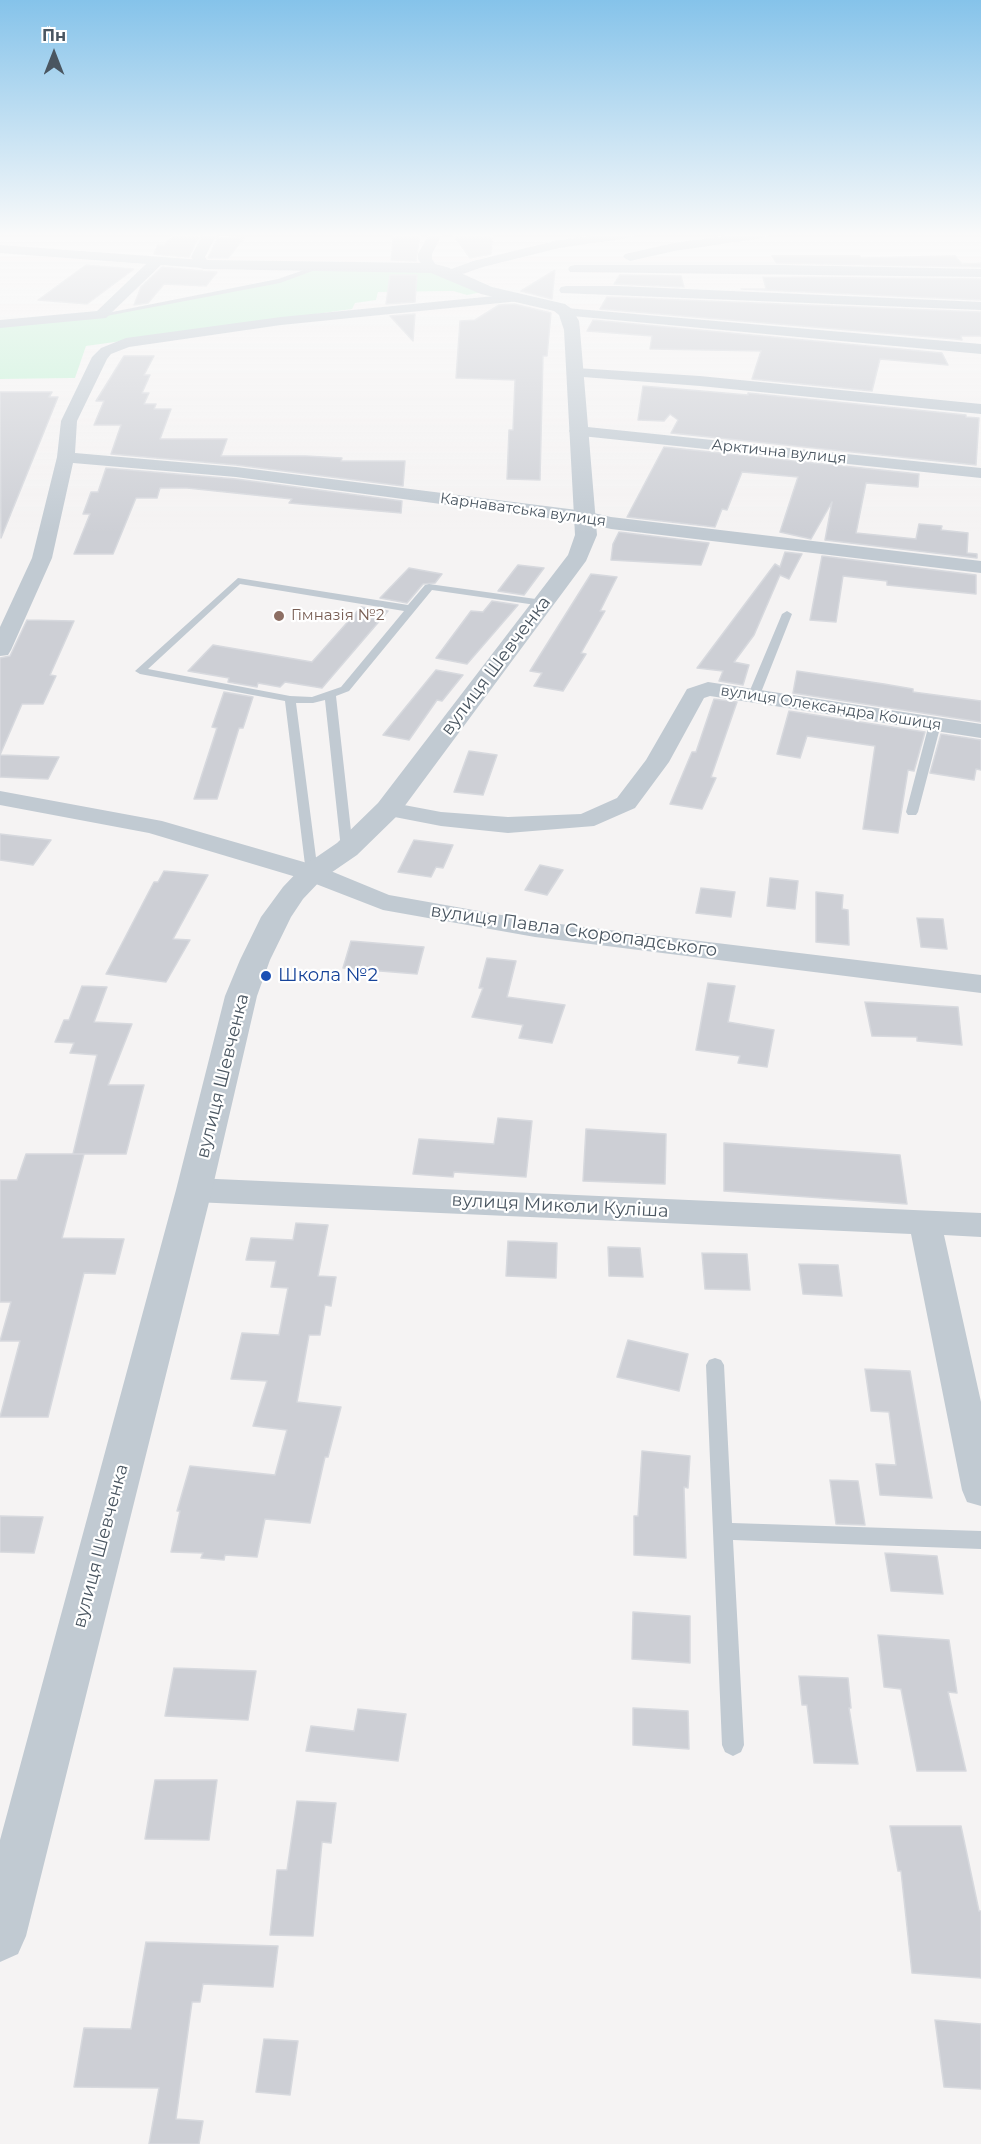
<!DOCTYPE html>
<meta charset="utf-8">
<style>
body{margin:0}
#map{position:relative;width:981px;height:2144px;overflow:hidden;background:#f5f3f3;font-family:Montserrat,sans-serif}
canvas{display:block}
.north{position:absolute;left:24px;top:24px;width:60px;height:60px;-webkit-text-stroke:4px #fff;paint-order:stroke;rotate:0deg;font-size:16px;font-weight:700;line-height:24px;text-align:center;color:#4a5661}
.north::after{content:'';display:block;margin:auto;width:21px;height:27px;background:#4a5661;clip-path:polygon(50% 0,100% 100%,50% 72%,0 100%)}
</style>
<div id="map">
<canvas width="981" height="2144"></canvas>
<div class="north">Пн</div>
</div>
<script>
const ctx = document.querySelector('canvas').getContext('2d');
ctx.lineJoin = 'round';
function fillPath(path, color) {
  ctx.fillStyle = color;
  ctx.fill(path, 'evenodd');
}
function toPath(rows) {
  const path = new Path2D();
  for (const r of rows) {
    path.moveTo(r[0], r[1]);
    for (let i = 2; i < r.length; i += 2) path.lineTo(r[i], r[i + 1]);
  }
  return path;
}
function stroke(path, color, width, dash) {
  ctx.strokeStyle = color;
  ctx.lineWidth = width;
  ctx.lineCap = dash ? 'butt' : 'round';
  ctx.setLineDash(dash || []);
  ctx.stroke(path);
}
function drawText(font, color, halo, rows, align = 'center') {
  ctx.font = font + ' Montserrat,sans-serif';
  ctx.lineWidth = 4.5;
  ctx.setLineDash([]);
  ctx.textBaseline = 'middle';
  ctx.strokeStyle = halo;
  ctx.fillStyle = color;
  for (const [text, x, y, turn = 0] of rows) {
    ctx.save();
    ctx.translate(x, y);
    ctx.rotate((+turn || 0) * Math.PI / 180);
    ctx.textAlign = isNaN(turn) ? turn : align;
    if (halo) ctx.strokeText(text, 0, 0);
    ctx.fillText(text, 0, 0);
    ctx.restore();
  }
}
const green = toPath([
 [324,265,419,266,487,291,467,295,453,291,378,292,376,300,355,303,352,309,86,346,75,378,0,379,0,324,128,311,280,281]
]);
const building = toPath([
 [394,234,420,234,416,261,391,260,394,234],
 [453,234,492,234,491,254,470,258,453,234],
 [174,235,199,236,189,257,154,254,158,245,165,245,174,235],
 [218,237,244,238,228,258,208,258,218,237],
 [772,256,860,256,861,258,955,256,962,264,981,263,981,267,776,263,772,256],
 [86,265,134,269,87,304,38,300,86,265],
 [162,267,203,271,217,272,206,286,164,284,148,303,134,305,141,287,162,267],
 [555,270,552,299,521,291,555,270],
 [390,275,417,275,415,302,386,304,390,275],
 [620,275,681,276,684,287,614,284,620,275],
 [763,277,981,279,981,300,741,289,766,289,763,277],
 [607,297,981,312,981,336,961,336,962,340,955,339,600,309,607,297],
 [514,304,551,313,547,356,543,356,540,480,507,479,509,430,513,430,515,380,456,378,460,321,475,320,499,305,514,304],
 [415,314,413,341,390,316,415,314],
 [593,320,942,353,948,365,880,359,872,391,752,379,761,351,650,349,652,336,587,331,593,320],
 [124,356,154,356,144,375,150,375,142,393,149,393,144,404,156,404,154,409,171,409,160,439,227,439,221,456,306,456,342,458,341,461,405,461,403,486,236,465,111,454,121,425,94,425,104,401,96,401,124,356],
 [643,386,748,395,748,393,966,415,966,417,979,418,976,465,671,433,678,420,670,414,664,421,638,420,643,386],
 [0,392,52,392,49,397,58,397,1,538,0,392],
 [664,447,919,474,918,487,866,483,856,533,916,539,919,524,942,526,941,530,968,533,967,553,977,554,977,558,825,540,832,502,811,539,780,532,798,477,742,472,727,510,722,509,715,527,627,517,664,447],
 [106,468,236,479,402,501,401,513,289,503,292,499,187,488,160,488,157,498,136,498,113,554,74,554,90,514,83,514,91,492,98,492,106,468],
 [619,532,709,543,701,565,611,560,613,544,619,532],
 [785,552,802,554,789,579,780,575,754,635,734,662,749,665,743,685,719,681,723,671,697,668,775,564,780,567,785,552],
 [822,556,976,575,976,594,887,585,887,581,843,576,836,622,810,620,822,556],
 [518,565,544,568,524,595,498,591,518,565],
 [409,568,442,574,435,583,423,584,407,603,380,598,409,568],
 [591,574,617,577,600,611,605,611,581,653,586,654,563,691,534,686,542,673,530,671,591,574],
 [492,601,518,605,467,664,436,658,471,611,483,612,492,601],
 [361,607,388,611,322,688,285,682,280,687,258,683,257,687,228,682,229,678,188,671,213,645,312,662,361,607],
 [27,620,74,621,50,675,56,676,43,704,22,704,0,755,59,757,48,779,0,777,0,658,10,656,27,620],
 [436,670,463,675,442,701,437,700,409,740,383,735,436,670],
 [797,671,884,684,913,689,913,692,981,701,981,722,793,693,797,671],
 [224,692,253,697,243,728,239,728,217,799,194,799,217,728,212,727,224,692],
 [714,699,737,702,711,777,716,778,702,809,670,804,692,752,696,752,714,699],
 [789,711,925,732,914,771,908,770,898,833,863,829,875,746,807,736,800,758,777,754,789,711],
 [941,734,981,740,981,770,976,769,974,780,930,773,941,734],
 [469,751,497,755,483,795,454,792,469,751],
 [0,834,51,840,33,865,0,860,0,834],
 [414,840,453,845,443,868,436,867,431,877,398,872,414,840],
 [540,865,563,870,547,895,525,890,540,865],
 [164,871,208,875,173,939,190,940,166,982,106,974,154,882,158,882,164,871],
 [770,878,798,881,795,909,767,906,770,878],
 [701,888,735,892,731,917,696,913,701,888],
 [816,892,843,895,842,909,848,910,849,945,816,942,816,892],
 [917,918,943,919,947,949,921,947,917,918],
 [351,941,424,947,417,974,343,968,351,941],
 [487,958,516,961,507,997,565,1005,552,1043,519,1038,523,1025,472,1017,483,988,479,988,487,958],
 [708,983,735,986,728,1022,774,1030,767,1067,738,1063,740,1056,696,1050,708,983],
 [82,986,107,987,94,1022,132,1024,108,1085,144,1085,126,1154,73,1154,97,1055,70,1053,74,1043,55,1042,64,1020,69,1020,82,986],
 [865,1002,958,1007,962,1045,917,1041,917,1037,872,1036,865,1002],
 [498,1118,532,1121,526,1177,454,1172,453,1177,413,1174,419,1139,494,1144,498,1118],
 [586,1129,666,1134,665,1184,583,1181,586,1129],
 [724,1143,900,1155,907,1204,724,1191,724,1143],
 [26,1154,84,1154,62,1238,124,1239,115,1274,84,1273,48,1417,0,1417,20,1341,0,1341,11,1302,0,1302,0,1180,17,1180,26,1154],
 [296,1223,328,1225,318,1276,336,1277,331,1306,325,1305,320,1335,309,1335,297,1402,341,1407,328,1457,325,1457,310,1523,265,1519,257,1557,225,1555,224,1560,201,1558,203,1553,171,1552,180,1511,177,1511,190,1466,275,1475,287,1430,253,1426,267,1381,231,1379,242,1333,279,1335,288,1288,271,1287,276,1261,246,1260,251,1238,293,1240,296,1223],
 [508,1241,557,1243,556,1278,506,1276,508,1241],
 [608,1247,640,1248,643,1277,609,1276,608,1247],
 [702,1253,747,1254,750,1290,705,1289,702,1253],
 [799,1264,838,1265,842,1296,803,1294,799,1264],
 [628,1340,688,1354,679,1391,617,1377,628,1340],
 [865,1369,910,1371,932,1498,880,1495,876,1464,896,1465,889,1412,871,1411,865,1369],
 [642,1451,690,1456,688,1488,684,1487,686,1558,634,1555,634,1516,638,1516,642,1451],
 [830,1480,858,1481,865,1525,836,1524,830,1480],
 [0,1516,43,1517,34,1553,0,1552,0,1516],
 [885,1553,937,1556,943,1594,891,1591,885,1553],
 [633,1612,690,1616,690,1663,632,1659,633,1612],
 [878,1635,949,1640,957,1693,948,1692,966,1771,917,1771,901,1689,884,1687,878,1635],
 [174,1668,256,1671,248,1720,165,1716,174,1668],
 [799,1676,848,1678,851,1708,849,1708,858,1764,814,1763,807,1705,802,1705,799,1676],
 [633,1708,688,1711,689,1749,633,1745,633,1708],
 [358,1709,406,1714,398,1761,306,1751,311,1726,354,1731,358,1709],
 [155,1780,217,1780,209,1840,145,1839,155,1780],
 [297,1801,336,1803,331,1843,322,1842,313,1936,270,1935,277,1870,287,1870,297,1801],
 [890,1826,961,1826,979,1911,981,1911,981,1978,912,1973,901,1871,898,1871,890,1826],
 [146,1942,278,1946,273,1987,203,1984,200,2002,192,2002,176,2119,203,2121,199,2144,149,2144,159,2088,74,2087,84,2028,131,2029,146,1942],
 [935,2020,981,2024,981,2089,944,2087,935,2020],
 [264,2039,298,2041,290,2095,256,2092,264,2039]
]);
const service = toPath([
 [324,263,326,266,280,283,101,317,97,315,278,279,324,263],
 [238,578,408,605,425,585,429,584,543,600,548,603,543,606,432,590,349,691,336,696,353,849,352,852,347,853,341,849,325,700,313,703,296,703,318,873,312,877,306,873,285,701,140,674,135,671,238,578],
 [240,584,404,611,341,687,312,697,290,696,148,669,240,584],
 [787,611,792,614,760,695,754,698,750,697,748,695,782,614,787,611],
 [935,721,941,724,918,812,916,815,908,815,906,812,929,724,935,721],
 [715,1358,721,1360,724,1365,732,1523,981,1531,981,1549,733,1540,744,1745,741,1752,733,1756,725,1752,722,1745,706,1365,709,1360,715,1358]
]);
const minor = toPath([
 [429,234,442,234,432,254,432,259,438,268,431,272,426,271,418,259,418,254,429,234],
 [604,234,636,234,629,238,559,248,483,267,451,278,444,274,446,271,473,261,559,240,604,234],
 [738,234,770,234,763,238,674,251,630,261,623,257,625,254,674,243,738,234],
 [0,245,203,260,210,264,203,268,161,265,106,318,0,328,0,320,97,311,146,264,0,253,0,245],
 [575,265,784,265,981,269,981,277,570,272,568,269,570,266,575,265],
 [566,286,618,286,981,302,981,310,561,293,559,290,561,287,566,286],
 [515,294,520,295,522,298,520,301,281,325,129,347,111,354,107,359,77,421,75,453,236,467,585,511,611,517,981,561,981,573,611,529,585,523,236,477,73,463,52,558,11,650,8,655,0,656,0,627,32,558,57,457,61,421,92,357,101,348,126,338,281,317,515,294],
 [566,308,981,344,981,354,561,315,559,312,566,308],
 [576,368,700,376,981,404,981,414,700,386,570,376,568,373,570,370,576,368],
 [578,426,981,468,981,478,572,435,569,431,572,427,578,426],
 [708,682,981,724,981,738,710,696,704,698,669,762,635,808,594,826,508,833,441,826,379,814,376,809,379,804,388,802,441,812,508,817,581,814,617,798,646,760,687,689,708,682],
 [0,791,162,821,321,867,389,895,535,921,981,975,981,993,535,937,383,910,303,879,149,833,0,805,0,791],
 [194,1178,981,1213,981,1237,944,1235,981,1402,981,1506,967,1502,962,1490,911,1234,194,1202,183,1198,178,1190,183,1182,194,1178]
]);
const tertiary = toPath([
 [203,234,217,234,205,257,207,260,431,263,447,267,492,287,565,304,572,309,579,321,580,330,597,535,586,561,398,815,357,855,322,879,303,899,291,917,270,960,257,996,212,1190,26,1936,18,1954,0,1962,0,1840,176,1190,225,996,240,960,261,917,283,887,302,867,337,843,378,803,568,555,575,535,564,330,559,315,554,311,481,294,431,273,203,269,198,267,191,257,203,234]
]);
const markers = [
 [279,616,6,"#8d6e63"],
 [266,976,6,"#1a4fb4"]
];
const farStreetnames = [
 ["Арктична вулиця",779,452,6],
 ["Карнаватська вулиця",523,510,8],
 ["вулиця Олександра Кошиця",831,708,9]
];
const farEducationnames = [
 ["Гімназія №2",291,616]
];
const streetNames = [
 ["вулиця Шевченка",496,666,-53],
 ["вулиця Павла Скоропадського",574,931,8],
 ["вулиця Шевченка",223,1076,-76],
 ["вулиця Миколи Куліша",560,1206,3],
 ["вулиця Шевченка",101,1546,-75]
];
const transitNames = [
 ["Школа №2",278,976]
];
fillPath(green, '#c3f1d5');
fillPath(building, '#cdcfd5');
stroke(building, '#d7d9de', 1.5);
fillPath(service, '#c1cad2');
fillPath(minor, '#c1cad2');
fillPath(tertiary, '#c1cad2');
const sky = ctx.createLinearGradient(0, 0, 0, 534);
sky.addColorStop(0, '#85c3ea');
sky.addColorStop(0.44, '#fafafa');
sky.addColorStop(1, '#fafafa00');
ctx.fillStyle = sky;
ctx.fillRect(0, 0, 981, 534);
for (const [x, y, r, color] of markers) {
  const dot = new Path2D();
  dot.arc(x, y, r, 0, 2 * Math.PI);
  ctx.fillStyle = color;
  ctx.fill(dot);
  stroke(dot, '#fff', 2);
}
drawText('15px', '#4a5661', '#fff', farStreetnames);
drawText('15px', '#785e54', '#fff', farEducationnames, 'left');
drawText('18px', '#4a5661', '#fff', streetNames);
drawText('18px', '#164399', '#fff', transitNames, 'left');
</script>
